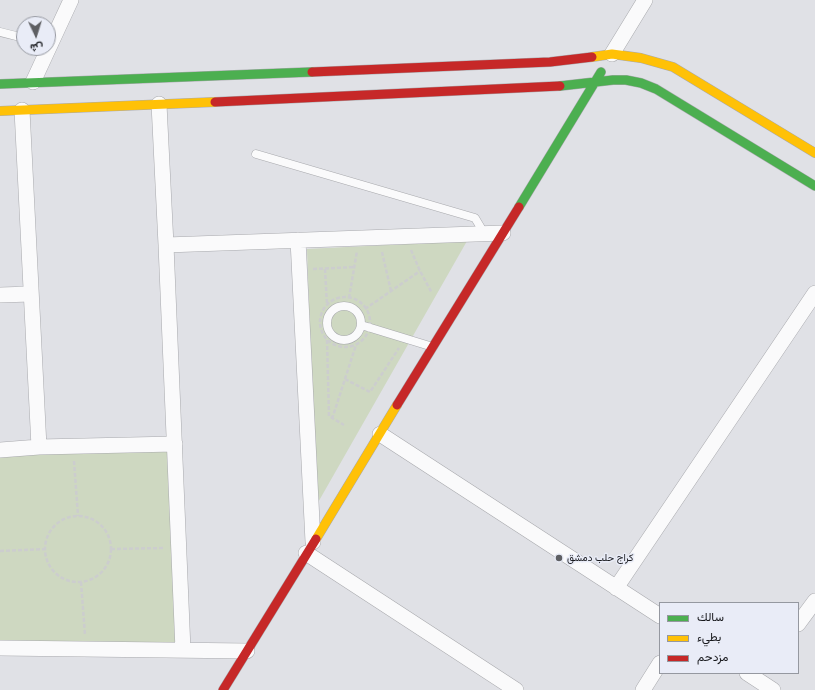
<!DOCTYPE html>
<meta charset="utf-8">
<style>
body{margin:0}
#map{position:relative;width:815px;height:690px;overflow:hidden;background:#e0e1e6;font-family:Raleway,Vazirmatn,sans-serif}
canvas{display:block}
.legend{position:absolute;left:659px;top:602px;width:140px;height:72px;box-sizing:border-box;background:#e9ecf7;border:1px solid #9598a0;margin:0;padding:5px 7px;list-style:none;font-size:12px;color:#18191d}
.legend li{display:flex;align-items:center;gap:8px;height:20px}
.legend b{width:20px;border:1px solid #9598a0}
.north{position:absolute;left:16px;top:16px;width:40px;height:40px;box-sizing:border-box;background:#e9ecf7;border:1px solid #9598a0;border-radius:50%;rotate:176deg;font-size:11px;font-weight:700;line-height:16px;text-align:center;color:#18191d}
.north::after{content:'';display:block;margin:auto;width:14px;height:18px;background:#5e5f63;clip-path:polygon(50% 0,100% 100%,50% 72%,0 100%)}
</style>
<div id="map">
<canvas width="815" height="690"></canvas>
<ul class="legend">
<li><b style="height:5px;background:#4caf50"></b>سالك</li>
<li><b style="height:5px;background:#ffc107"></b>بطيء</li>
<li><b style="height:5px;background:#c62828"></b>مزدحم</li>
</ul>
<div class="north">ش</div>
</div>
<script>
const ctx = document.querySelector('canvas').getContext('2d');
ctx.lineJoin = 'round';
function fillPath(path, color) {
  ctx.fillStyle = color;
  ctx.fill(path, 'evenodd');
}
function toPath(rows) {
  const path = new Path2D();
  for (const r of rows) {
    if (r.length === 3) {
      path.moveTo(r[0] + r[2], r[1]);
      path.arc(r[0], r[1], r[2], 0, 2 * Math.PI);
      continue;
    }
    path.moveTo(r[0], r[1]);
    for (let i = 2; i < r.length; i += 2) path.lineTo(r[i], r[i + 1]);
  }
  return path;
}
function stroke(path, color, width, dash) {
  ctx.strokeStyle = color;
  ctx.lineWidth = width;
  ctx.lineCap = dash ? 'butt' : 'round';
  ctx.setLineDash(dash || []);
  ctx.stroke(path);
}
function drawText(font, color, halo, rows, align = 'center') {
  ctx.font = font + ' Raleway,Vazirmatn,sans-serif';
  ctx.lineWidth = 3;
  ctx.setLineDash([]);
  ctx.textBaseline = 'middle';
  ctx.strokeStyle = halo;
  ctx.fillStyle = color;
  for (const [text, x, y, turn = 0] of rows) {
    ctx.save();
    ctx.translate(x, y);
    ctx.rotate((+turn || 0) * Math.PI / 180);
    ctx.textAlign = isNaN(turn) ? turn : align;
    if (halo) ctx.strokeText(text, 0, 0);
    ctx.fillText(text, 0, 0);
    ctx.restore();
  }
}
const green = toPath([
 [467,241,316,506,307,249],
 [175,444,183,650,0,648,0,450]
]);
const path = toPath([
 [411,250,420,271,432,293],
 [382,252,391,291],
 [313,269,355,267],
 [325,269,327,305],
 [345,322,25],
 [349,298,357,251],
 [365,309,420,271],
 [327,340,329,416,344,425],
 [345,379,370,392,399,348],
 [332,419,356,345],
 [74,461,78,516],
 [78,549,33],
 [111,549,165,548],
 [0,551,45,549],
 [81,582,85,635]
]);
const lane = toPath([
 [0,32,24,38],
 [256,154,475,218,484,233],
 [344,323,17],
 [361,325,433,347]
]);
const street = toPath([
 [612,54,645,0],
 [33,82,71,0],
 [159,104,166,245,183,650],
 [22,110,39,447],
 [298,240,313,542],
 [166,245,503,233],
 [0,295,31,294],
 [380,434,660,616],
 [0,450,39,447,175,444],
 [306,553,516,690],
 [616,588,815,293],
 [798,624,815,601],
 [0,648,247,651],
 [747,673,773,690],
 [643,690,660,663]
]);
const fast = toPath([
 [0,84,312,72],
 [560,86,613,80,626,80,641,83,656,89,815,186],
 [519,207,601,72]
]);
const slow = toPath([
 [592,57,612,54,641,58,673,67,815,153],
 [0,111,215,102],
 [316,539,397,405]
]);
const jam = toPath([
 [312,72,550,62,592,57],
 [215,102,560,86],
 [397,405,519,207],
 [223,690,316,539]
]);
const markers = [
 [559,558,4,"#5e5f63"]
];
const poiNames = [
 ["كراج حلب دمشق",567,558]
];
fillPath(green, '#ced8c1');
stroke(lane, '#a8a9ad', 9);
stroke(street, '#a8a9ad', 16);
stroke(fast, '#a8a9ad', 10);
stroke(slow, '#a8a9ad', 10);
stroke(jam, '#a8a9ad', 10);
stroke(path, '#cccdce', 2.5, [4, 2]);
stroke(lane, '#fafafb', 8);
stroke(street, '#fafafb', 15);
stroke(fast, '#4caf50', 9);
stroke(slow, '#ffc107', 9);
stroke(jam, '#c62828', 9);
for (const [x, y, r, color] of markers) {
  const dot = new Path2D();
  dot.arc(x, y, r, 0, 2 * Math.PI);
  ctx.fillStyle = color;
  ctx.fill(dot);
  stroke(dot, '#e9ecf7', 1.5);
}
drawText('10px', '#18191d', '#e9ecf7', poiNames, 'left');
</script>
